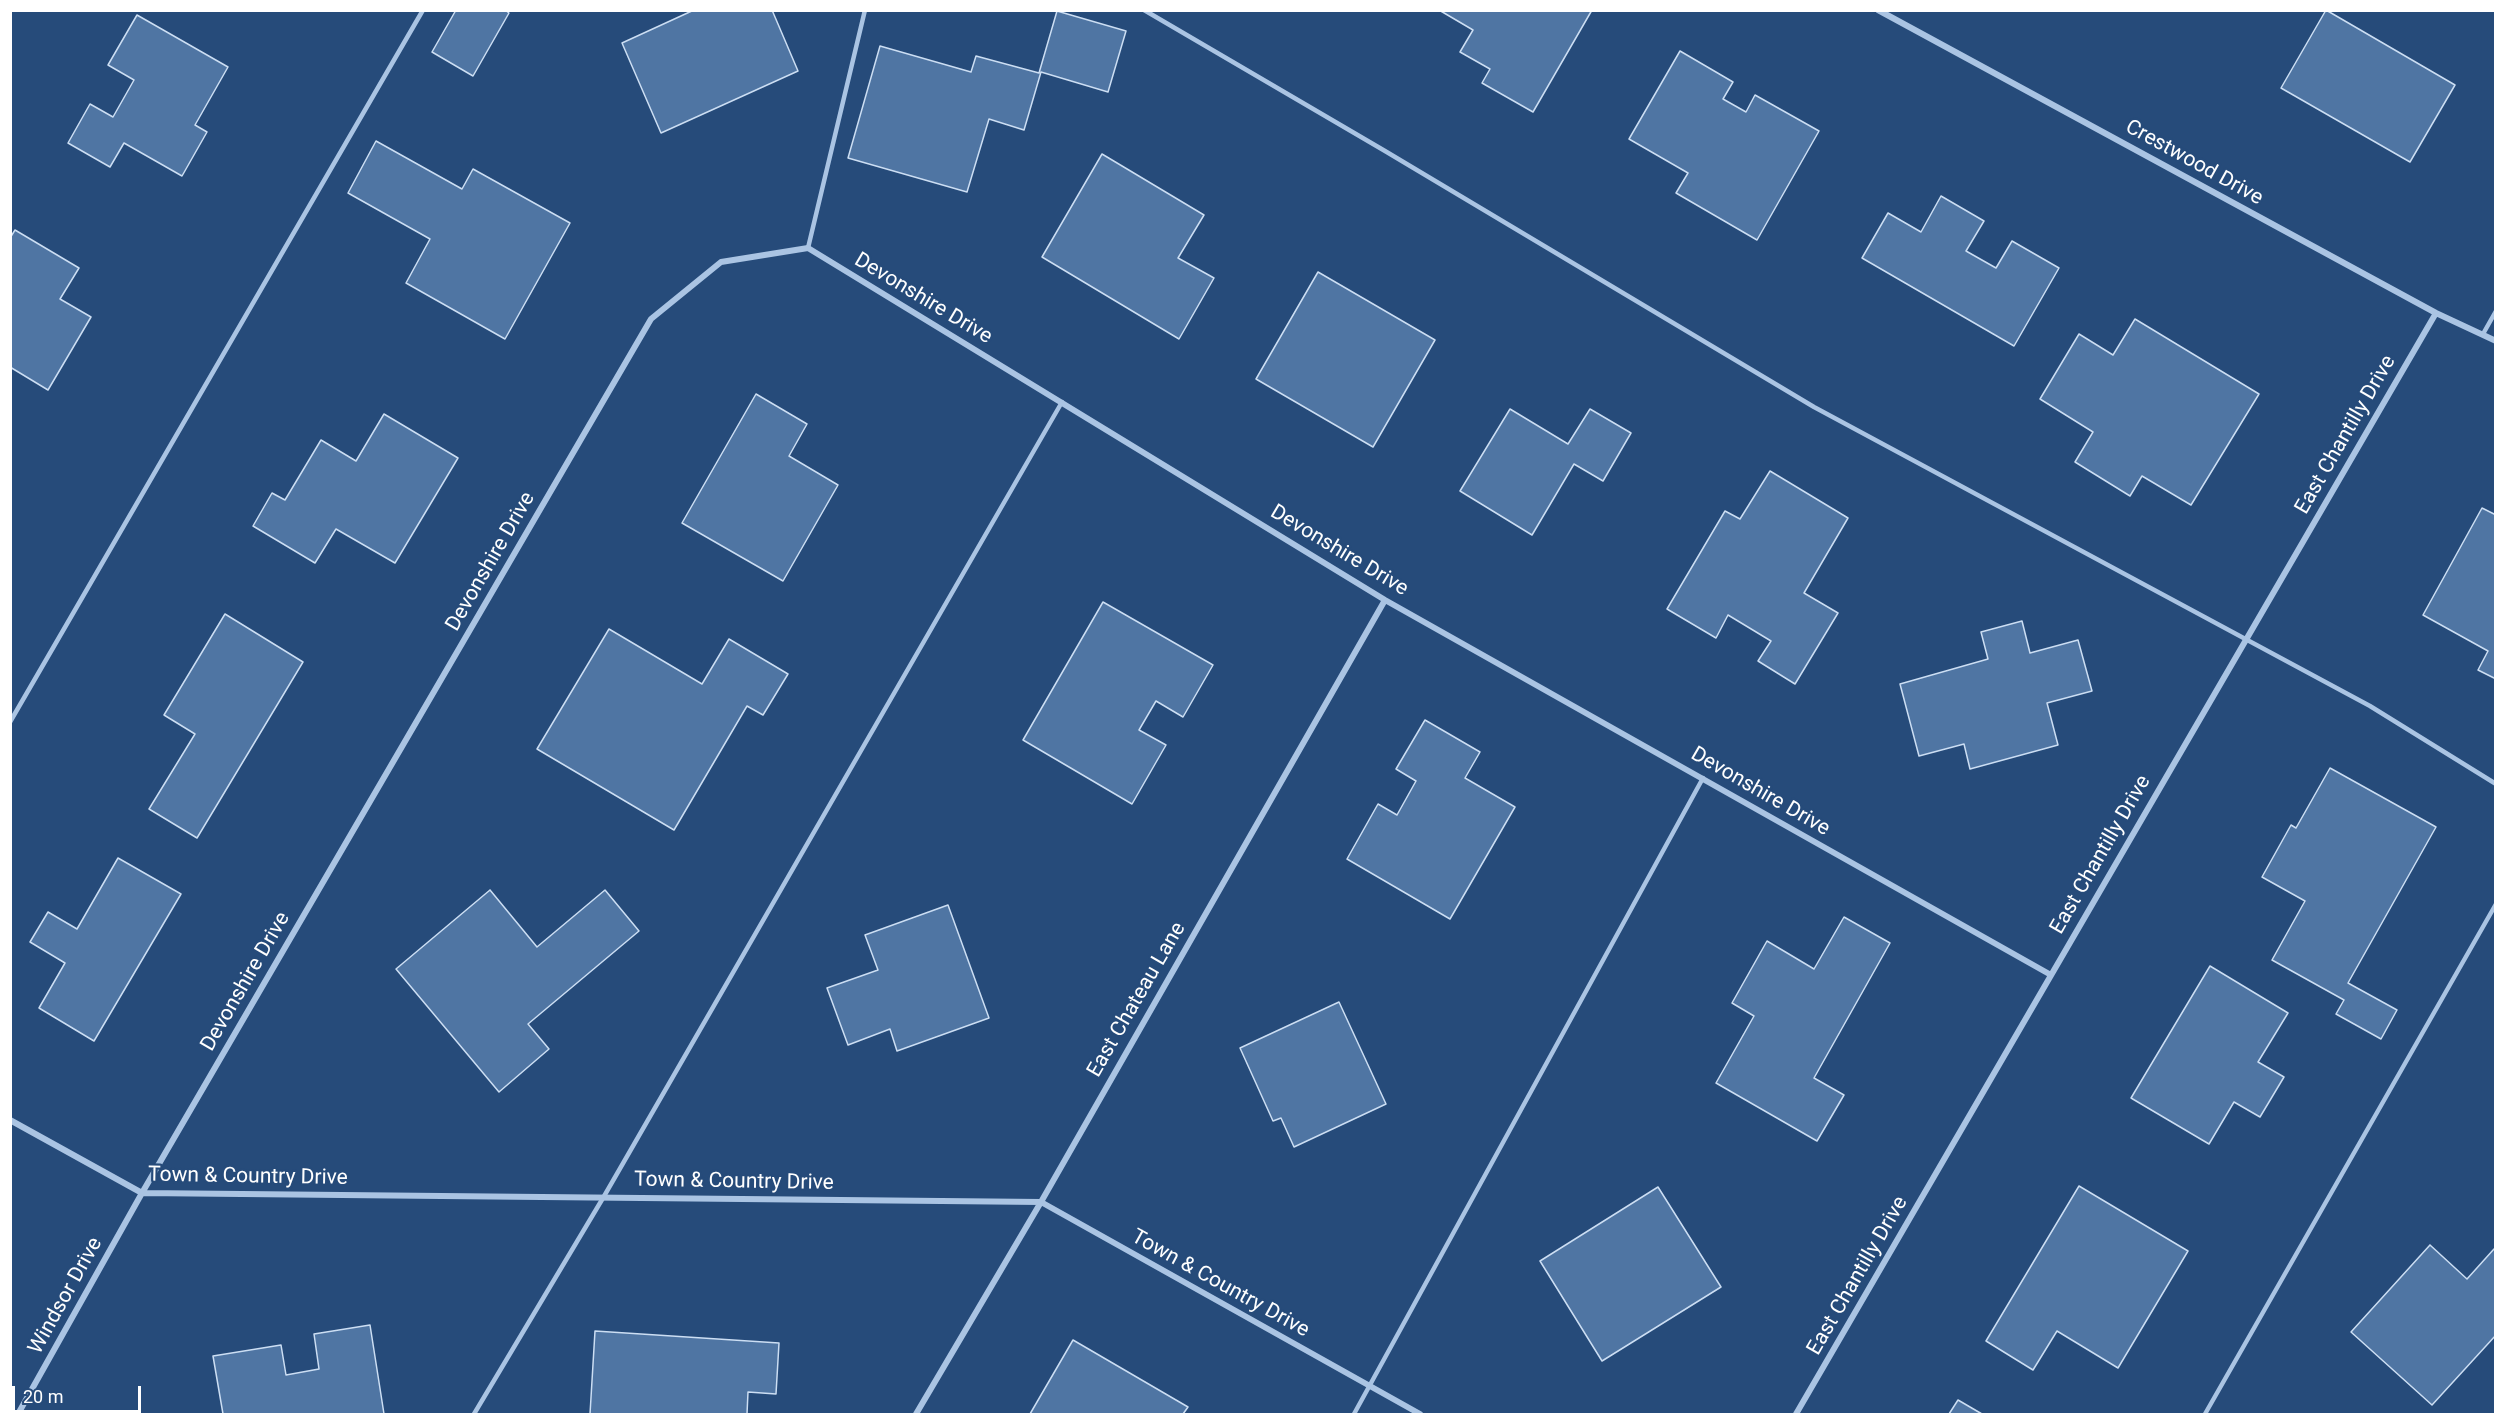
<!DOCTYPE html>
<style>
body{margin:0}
#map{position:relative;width:2506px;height:1425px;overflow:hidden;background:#264b7a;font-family:Roboto,sans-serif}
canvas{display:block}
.frame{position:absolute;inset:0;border:12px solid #fff;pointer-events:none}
.scale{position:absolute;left:12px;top:1386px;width:129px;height:27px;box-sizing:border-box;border:3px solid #fff;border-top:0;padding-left:8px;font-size:18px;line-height:21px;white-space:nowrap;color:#fff;-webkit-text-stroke:4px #264b7a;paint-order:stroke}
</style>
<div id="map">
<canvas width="2506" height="1425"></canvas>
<div class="frame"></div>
<div class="scale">20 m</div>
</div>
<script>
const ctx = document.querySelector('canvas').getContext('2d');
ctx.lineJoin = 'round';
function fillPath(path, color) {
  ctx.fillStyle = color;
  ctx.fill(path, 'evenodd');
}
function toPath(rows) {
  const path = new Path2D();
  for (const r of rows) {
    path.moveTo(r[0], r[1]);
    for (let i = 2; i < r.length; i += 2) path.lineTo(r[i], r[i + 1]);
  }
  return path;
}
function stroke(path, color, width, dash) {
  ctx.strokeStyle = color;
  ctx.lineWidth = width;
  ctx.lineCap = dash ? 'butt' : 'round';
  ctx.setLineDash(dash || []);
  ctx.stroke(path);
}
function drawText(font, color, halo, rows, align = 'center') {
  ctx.font = font + ' Roboto,sans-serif';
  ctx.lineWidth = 4.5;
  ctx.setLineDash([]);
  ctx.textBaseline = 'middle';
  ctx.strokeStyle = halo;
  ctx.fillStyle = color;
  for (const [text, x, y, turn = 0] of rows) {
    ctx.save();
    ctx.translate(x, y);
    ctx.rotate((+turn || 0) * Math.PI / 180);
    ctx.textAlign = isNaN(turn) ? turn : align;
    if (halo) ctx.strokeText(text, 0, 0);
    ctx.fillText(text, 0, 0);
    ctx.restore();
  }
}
const building = toPath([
 [456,10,505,10,509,13,473,76,432,52,456,10],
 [694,10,772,10,798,71,661,133,622,43,694,10],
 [1439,10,1592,10,1533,112,1482,83,1490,69,1460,52,1473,30,1439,10],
 [2326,10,2455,85,2410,162,2281,88,2326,10],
 [1057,11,1126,31,1108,92,1041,72,1024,130,989,119,967,192,848,158,880,46,971,72,976,56,1039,73,1057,11],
 [137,15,228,67,195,125,207,132,182,176,124,143,110,167,68,143,90,104,113,117,134,80,108,65,137,15],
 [1680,51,1733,82,1723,99,1746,112,1755,95,1819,131,1757,240,1676,193,1688,173,1629,139,1680,51],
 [376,141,462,189,473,169,570,223,505,339,406,283,430,239,348,193,376,141],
 [1102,154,1204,215,1178,258,1214,278,1179,339,1042,257,1102,154],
 [1941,196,1984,221,1966,251,1996,268,2012,241,2059,268,2014,346,1862,258,1888,213,1921,232,1941,196],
 [15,230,79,268,60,299,91,317,48,390,10,367,10,238,15,230],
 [1318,272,1435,340,1373,447,1256,379,1318,272],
 [2135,319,2259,394,2191,505,2142,476,2130,496,2075,462,2093,432,2040,399,2079,334,2113,355,2135,319],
 [756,394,807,424,789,456,838,485,783,581,682,523,756,394],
 [1510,409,1568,444,1590,409,1631,433,1603,481,1574,464,1532,535,1460,491,1510,409],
 [384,414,458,458,395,563,336,529,315,563,253,526,272,493,285,500,321,440,356,461,384,414],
 [1770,471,1848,518,1804,593,1838,613,1795,684,1758,661,1771,641,1728,615,1716,638,1667,609,1725,511,1740,519,1770,471],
 [2482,508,2496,515,2496,679,2478,670,2488,651,2423,615,2482,508],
 [1103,602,1213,665,1183,717,1156,701,1139,730,1166,745,1132,804,1023,740,1103,602],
 [225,614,303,662,197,838,149,809,195,734,164,715,225,614],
 [2022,621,2030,653,2078,640,2092,691,2047,703,2058,745,1970,769,1964,744,1919,756,1900,684,1988,659,1981,632,2022,621],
 [609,629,702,684,729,639,788,674,763,715,747,706,674,830,537,749,609,629],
 [1425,720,1480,752,1465,778,1515,807,1450,919,1347,859,1378,804,1397,815,1416,781,1396,769,1425,720],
 [2330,768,2436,827,2348,983,2397,1010,2381,1039,2336,1014,2344,1000,2272,960,2305,901,2262,877,2291,825,2296,828,2330,768],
 [118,858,181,894,94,1041,39,1008,65,963,30,942,48,912,77,929,118,858],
 [490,890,537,947,605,890,639,931,528,1024,549,1049,499,1092,396,969,490,890],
 [948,905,989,1018,897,1051,890,1029,848,1045,827,988,878,970,865,935,948,905],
 [1844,917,1890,943,1814,1078,1844,1095,1817,1141,1716,1083,1754,1016,1732,1003,1767,941,1814,969,1844,917],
 [2210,966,2288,1013,2258,1062,2284,1077,2260,1117,2234,1102,2209,1144,2131,1098,2210,966],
 [1339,1002,1386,1104,1294,1147,1281,1118,1273,1121,1240,1048,1339,1002],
 [2079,1186,2188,1251,2118,1368,2057,1331,2033,1370,1986,1341,2079,1186],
 [1658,1187,1721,1287,1602,1361,1540,1261,1658,1187],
 [2430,1245,2467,1279,2494,1249,2496,1250,2496,1335,2432,1405,2351,1332,2430,1245],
 [370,1325,384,1414,223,1414,213,1356,281,1345,286,1375,319,1369,314,1334,370,1325],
 [595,1331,779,1343,776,1394,748,1392,747,1414,590,1414,595,1331],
 [1073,1340,1188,1407,1183,1414,1030,1414,1073,1340],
 [1958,1400,1982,1414,1949,1414,1958,1400]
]);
const lane = toPath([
 [1144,10,1385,151,1814,407,2370,706,2496,784],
 [808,248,865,10],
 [2483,334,2496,311],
 [10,722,423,10],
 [474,1414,603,1198,1062,402],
 [1354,1414,1703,778],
 [2205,1414,2496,904]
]);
const street = toPath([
 [1878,10,2436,313,2496,341],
 [10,1120,142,1193,1041,1202,1420,1414],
 [18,1414,142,1193,651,319,721,262,808,248,1385,600,2051,975],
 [916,1414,1041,1202,1385,600],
 [1796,1414,2436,313]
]);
const streetNames = [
 ["Crestwood Drive",2194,163,29],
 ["Devonshire Drive",923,299,31],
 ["East Chantilly Drive",2346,435,-60],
 ["Devonshire Drive",1339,551,31],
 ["Devonshire Drive",491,562,-60],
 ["Devonshire Drive",1760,792,30],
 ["East Chantilly Drive",2101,855,-60],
 ["Devonshire Drive",246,982,-60],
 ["East Chateau Lane",1137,1000,-60],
 ["Town & Country Drive",248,1177,1],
 ["Town & Country Drive",734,1182,1],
 ["East Chantilly Drive",1858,1276,-60],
 ["Town & Country Drive",1220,1284,29],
 ["Windsor Drive",66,1296,-61]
];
fillPath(building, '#4f75a3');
stroke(building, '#ccdef3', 1.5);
stroke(lane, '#aac4e3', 4.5);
stroke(street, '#aac4e3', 6);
drawText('21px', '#fff', '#264b7a', streetNames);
</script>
